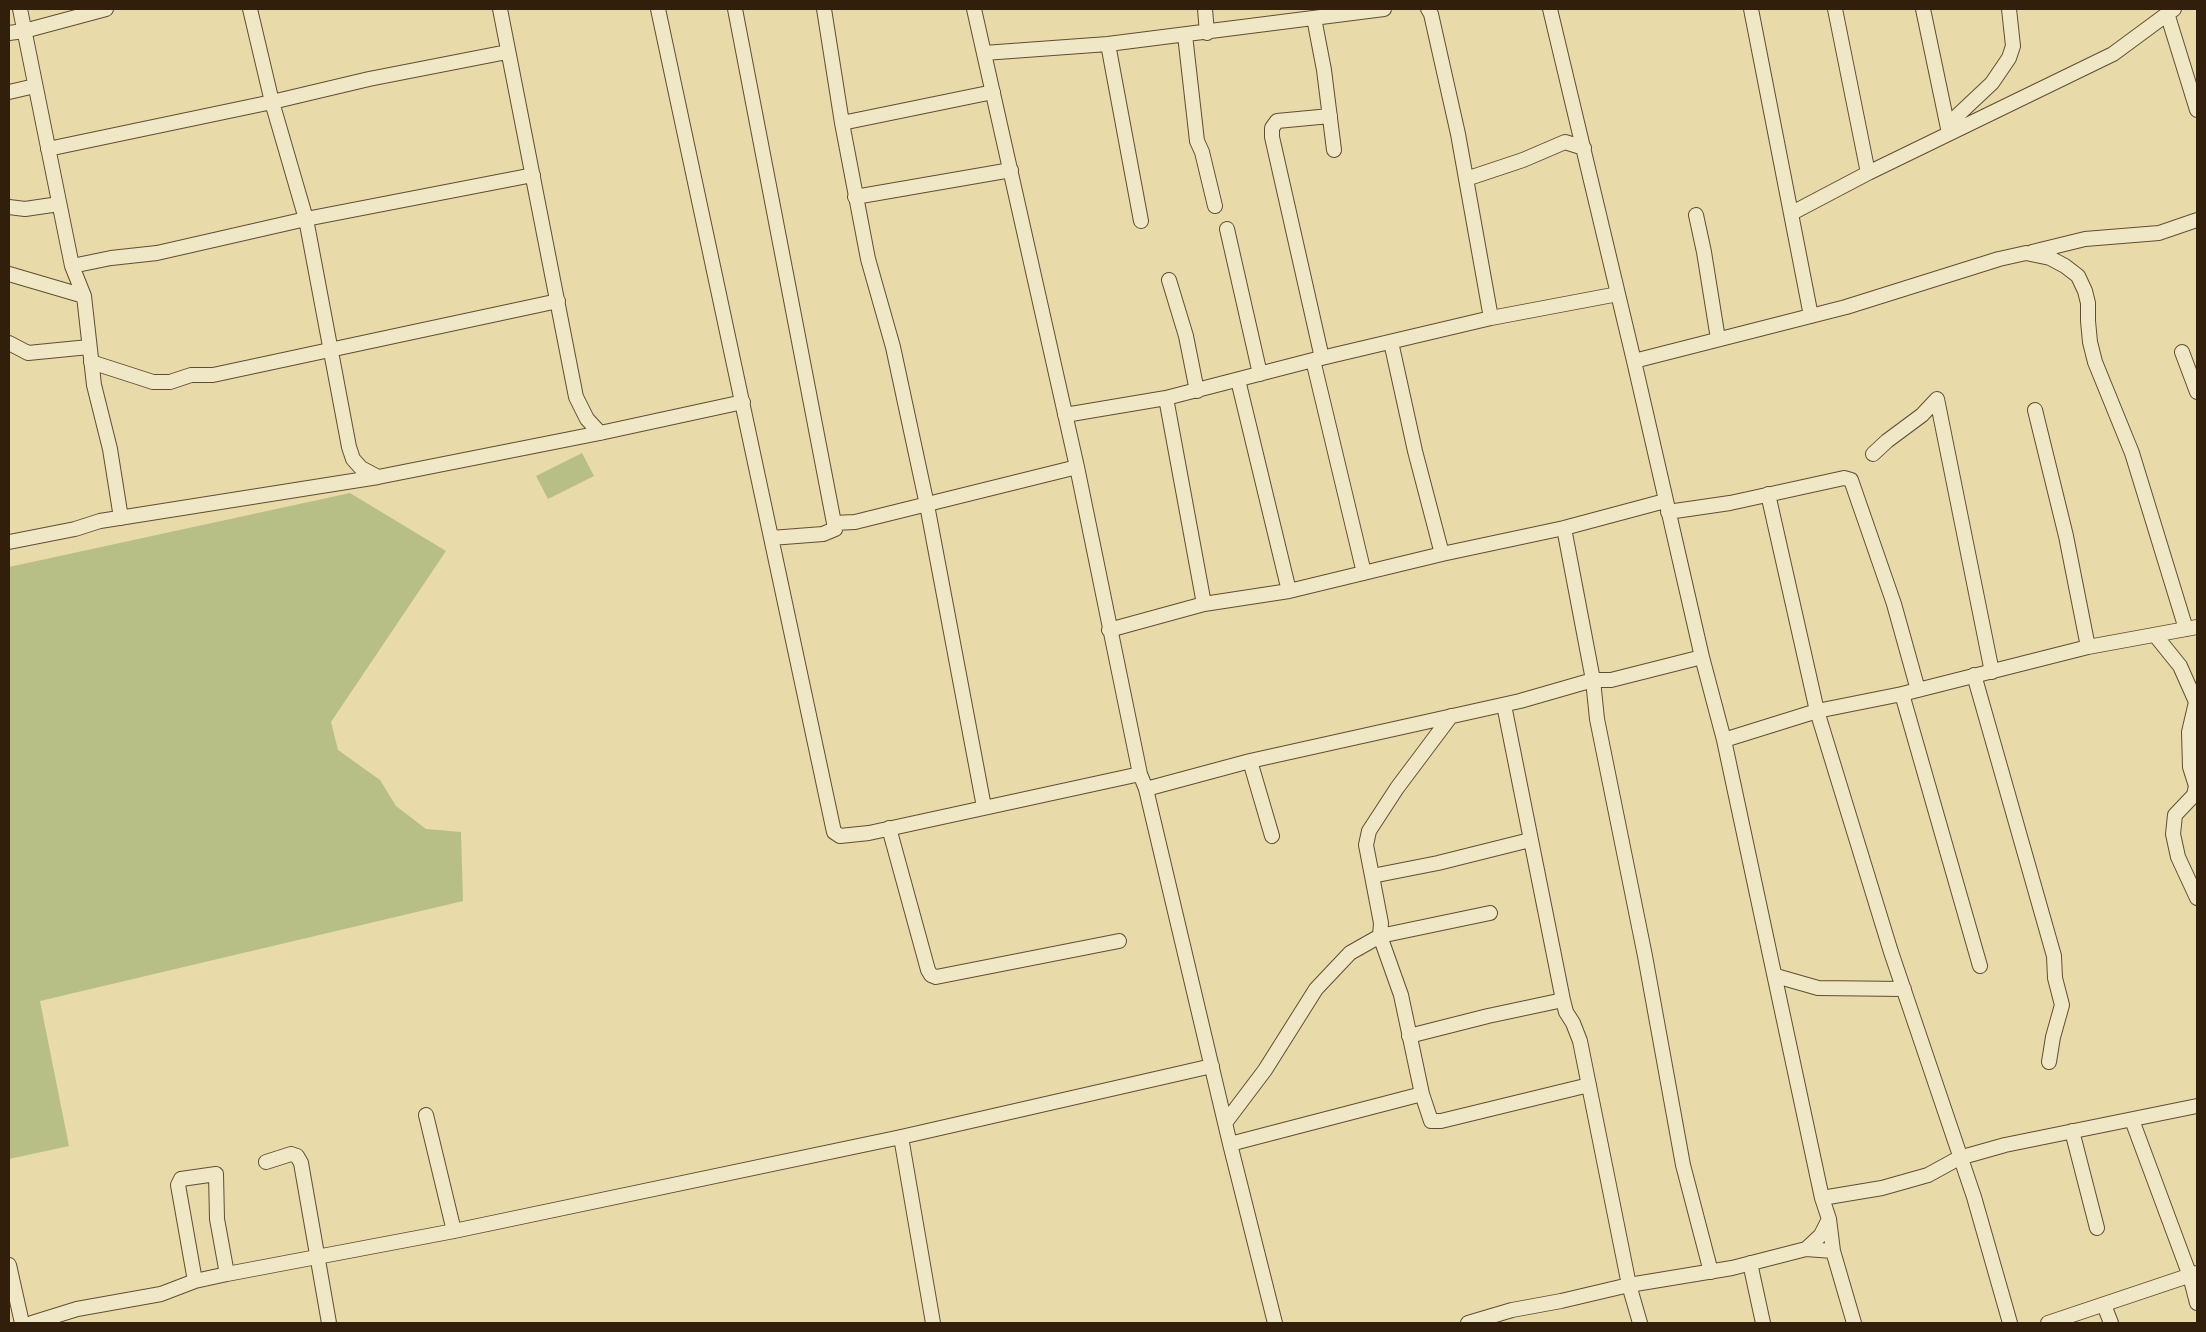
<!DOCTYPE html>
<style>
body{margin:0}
#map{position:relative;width:2206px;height:1332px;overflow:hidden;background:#e8daa9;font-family:"IM FELL Double Pica",serif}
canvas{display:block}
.frame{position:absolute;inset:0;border:10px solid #321f0b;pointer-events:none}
</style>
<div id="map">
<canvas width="2206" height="1332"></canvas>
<div class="frame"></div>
</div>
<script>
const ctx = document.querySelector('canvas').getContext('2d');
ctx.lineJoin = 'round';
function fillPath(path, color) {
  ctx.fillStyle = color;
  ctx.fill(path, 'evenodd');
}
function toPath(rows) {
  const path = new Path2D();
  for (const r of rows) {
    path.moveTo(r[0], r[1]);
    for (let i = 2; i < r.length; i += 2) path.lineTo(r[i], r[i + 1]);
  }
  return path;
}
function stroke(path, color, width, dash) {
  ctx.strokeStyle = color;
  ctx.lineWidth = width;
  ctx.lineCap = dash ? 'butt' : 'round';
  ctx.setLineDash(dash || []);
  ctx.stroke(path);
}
const green = toPath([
 [582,453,594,476,548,499,536,476],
 [350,493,446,551,331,722,338,750,380,780,396,806,426,829,461,832,463,901,40,1001,69,1146,9,1159,9,567]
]);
const minor = toPath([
 [20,9,72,266,84,296,94,385,110,449,121,518],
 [250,9,272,102,306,219,349,447,353,459,361,468,378,477],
 [500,9,576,397,587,419,600,433],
 [658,9,834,832,840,836,869,833,1140,774],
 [735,9,834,523],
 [824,9,842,123,868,259,893,347,927,505,984,807],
 [974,9,1077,467,1140,774,1146,789,1230,1144,1275,1323],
 [1205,9,1207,33],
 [1428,9,1431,14,1458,134,1491,318],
 [1550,9,1634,361,1702,657,1724,740,1822,1198,1829,1219,1833,1251,1854,1323],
 [1751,9,1811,316],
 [1835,9,1868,173],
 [1923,9,1949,133],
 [2167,13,2197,110],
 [1314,18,1324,70,1334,150],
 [9,33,24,31,106,9],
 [1185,35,1197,141,1202,152,1215,206],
 [1108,44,1141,221],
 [984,53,1108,44,1384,9],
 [9,92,35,86],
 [842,123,993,92],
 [1948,127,1958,115,1992,83,2009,58,2013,46,2009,9],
 [48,149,272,102,369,79,507,52],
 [1466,179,1523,160,1565,142,1584,148],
 [855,197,1011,170],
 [9,207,25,209,59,204],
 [1792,213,1868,173,2113,54,2174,9],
 [1696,215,1704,252,1718,339],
 [1227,229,1260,374],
 [2032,252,2085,239,2159,233,2197,220],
 [72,266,111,258,157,253,306,219,533,175],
 [9,274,84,296],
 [1169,280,1186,336,1197,391],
 [1391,342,1415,451,1442,554],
 [9,343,28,353,89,347],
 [2182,352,2197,392],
 [1322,358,1272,137,1272,128,1277,121,1330,116],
 [1313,360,1364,573],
 [1634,361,1846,307,1999,259,2026,253,2050,258,2065,266,2078,276,2085,291,2088,303,2088,321,2090,342,2095,362,2132,453,2186,629],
 [91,362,153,382,170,382,191,375,213,375,558,301],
 [1238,380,1289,591],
 [1166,398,1204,604],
 [2035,410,2066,536,2088,647],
 [1065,415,1166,398,1313,360,1491,318,1618,294],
 [1873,454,1887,441,1922,415,1937,399,1992,672],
 [1768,494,1817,711,1891,952,1974,1197,2010,1323],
 [1668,512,1730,503,1844,478,1851,480,1894,604,1918,690],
 [1564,528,1593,680,1597,719,1645,956,1683,1165,1711,1272],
 [771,538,823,534,835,529,834,523,855,522,1077,467],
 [9,542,75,529,100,521,378,477,600,433,743,402],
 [1109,630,1204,604,1289,591,1442,554,1564,528,1665,501],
 [2155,635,2180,666,2196,702,2189,732,2190,767,2196,786,2194,795,2175,815,2173,834,2178,857,2197,898],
 [1974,675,2054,956,2055,978,2062,1005,2053,1037,2049,1062],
 [1902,694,1980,966],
 [1504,705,1563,1000],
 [1724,740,1817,711,1902,694,2088,647,2197,627],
 [1250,761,1272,836],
 [1146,789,1250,761,1520,701,1593,680,1611,680,1702,657],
 [889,828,928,970,931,975,936,977,1119,941],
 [1530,840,1438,863,1372,876,1381,923,1380,936,1401,995,1422,1094,1431,1121,1441,1121,1589,1085],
 [1372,876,1366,845,1369,831,1397,788,1451,716],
 [1776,976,1818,988,1904,989],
 [1409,1036,1488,1016,1563,1000,1566,1012,1573,1023,1580,1041,1629,1285,1640,1323],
 [426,1115,454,1231],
 [2132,1120,2190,1276,2197,1303],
 [1225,1123,1265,1070,1316,989,1350,953,1380,936,1490,913],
 [2072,1131,2097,1228],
 [901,1137,933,1323],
 [1230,1144,1422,1094],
 [266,1162,291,1154,297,1156,301,1163,329,1323],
 [1822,1198,1882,1188,1928,1175,1959,1158,2005,1145,2197,1106],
 [1806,1249,1821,1235,1829,1219],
 [1750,1263,1763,1323],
 [9,1265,22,1323],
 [195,1281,178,1185,181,1179,216,1174,217,1219,227,1274],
 [2104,1305,2111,1323],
 [32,1323,77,1309,161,1294,195,1281,227,1274,454,1231,901,1137,1212,1066],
 [1468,1323,1512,1310,1561,1301,1629,1285,1732,1268,1806,1249,1833,1251],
 [2048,1323,2197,1273]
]);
fillPath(green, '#b7bf87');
stroke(minor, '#604e32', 16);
stroke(minor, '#f0e7c7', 14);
</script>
